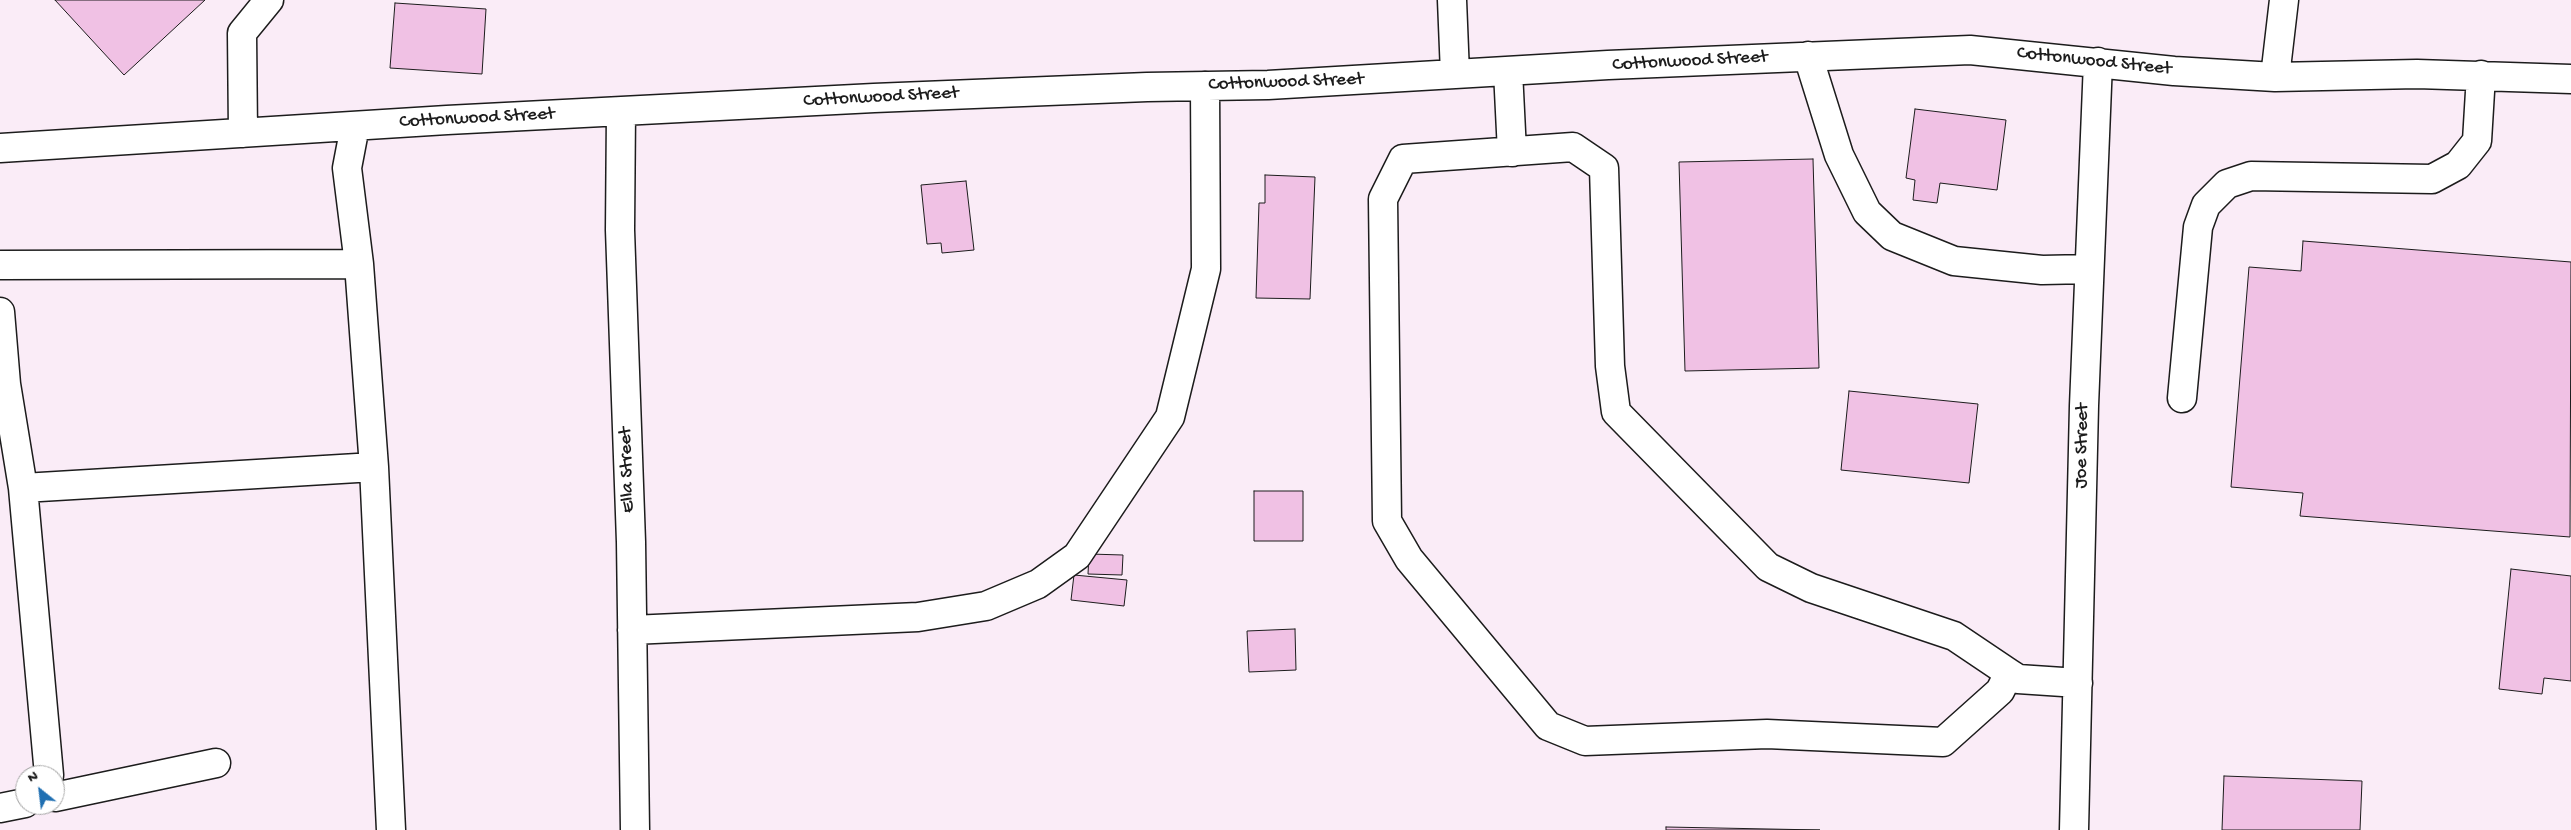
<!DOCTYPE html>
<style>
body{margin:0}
#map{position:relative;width:2571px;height:830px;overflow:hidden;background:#faecf7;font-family:"Gochi Hand",sans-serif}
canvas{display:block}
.north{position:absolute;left:15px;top:765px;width:50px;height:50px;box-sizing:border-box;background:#fff;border:1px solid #a4a4a4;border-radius:50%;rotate:331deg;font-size:14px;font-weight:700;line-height:20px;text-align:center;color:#1c1c1c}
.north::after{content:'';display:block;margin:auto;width:18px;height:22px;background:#1f6fb2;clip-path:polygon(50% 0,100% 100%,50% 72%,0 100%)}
</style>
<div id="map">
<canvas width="2571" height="830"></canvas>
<div class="north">N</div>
</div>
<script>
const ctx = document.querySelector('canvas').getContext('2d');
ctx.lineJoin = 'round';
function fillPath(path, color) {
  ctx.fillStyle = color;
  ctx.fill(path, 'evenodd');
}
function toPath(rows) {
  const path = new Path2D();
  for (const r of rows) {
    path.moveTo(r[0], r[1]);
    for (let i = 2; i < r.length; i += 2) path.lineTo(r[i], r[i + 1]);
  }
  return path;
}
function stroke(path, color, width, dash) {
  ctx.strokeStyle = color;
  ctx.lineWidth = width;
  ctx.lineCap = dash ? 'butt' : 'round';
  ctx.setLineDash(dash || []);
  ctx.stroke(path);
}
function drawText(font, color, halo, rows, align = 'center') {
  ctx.font = font + ' "Gochi Hand",sans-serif';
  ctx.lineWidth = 4.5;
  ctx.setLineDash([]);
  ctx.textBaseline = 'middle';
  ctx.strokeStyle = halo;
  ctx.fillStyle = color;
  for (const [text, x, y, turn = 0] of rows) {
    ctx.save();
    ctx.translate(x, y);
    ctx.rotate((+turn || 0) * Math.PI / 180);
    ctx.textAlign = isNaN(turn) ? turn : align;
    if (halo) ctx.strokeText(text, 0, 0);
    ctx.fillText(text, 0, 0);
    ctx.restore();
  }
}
const building = toPath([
 [55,0,205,0,124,75,55,0],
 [395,3,486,9,482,74,390,68,395,3],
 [1915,109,2006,120,1997,190,1940,183,1937,203,1913,200,1915,180,1906,178,1915,109],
 [1813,159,1819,368,1685,371,1679,162,1813,159],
 [1265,175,1315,177,1310,299,1256,298,1259,203,1265,203,1265,175],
 [966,181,974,250,942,253,941,243,927,244,921,185,966,181],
 [2303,241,2571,262,2570,537,2300,516,2303,493,2231,487,2249,267,2301,271,2303,241],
 [1849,391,1978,404,1969,483,1841,470,1849,391],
 [1254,491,1303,491,1303,541,1254,541,1254,491],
 [1089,554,1123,555,1122,575,1088,574,1089,554],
 [2511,569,2571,576,2571,681,2544,678,2542,694,2499,689,2511,569],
 [1074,575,1127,580,1124,606,1071,600,1074,575],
 [1295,629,1296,670,1249,672,1247,631,1295,629],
 [2224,776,2362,781,2360,830,2222,830,2224,776],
 [1666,827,1820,830,1666,830,1666,827]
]);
const minor = toPath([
 [1452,0,1455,74],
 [1808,56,1839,155,1867,212,1892,236,1954,261,2042,270,2089,269],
 [1508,71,1512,152],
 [2275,77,2284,0],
 [621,111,620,230,631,542,635,830],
 [243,133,242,33,269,0],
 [0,148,447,120,874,98,1147,87,1268,85,1608,65,1970,50,2174,71,2275,77,2417,74,2571,79],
 [0,265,359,264,347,168,355,126],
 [0,312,6,384,23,488,374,467,359,264],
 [2182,398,2198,227,2206,205,2227,184,2251,176,2432,179,2458,165,2477,141,2481,75],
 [374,467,391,830],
 [23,488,49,775],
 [632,630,918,617,986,606,1038,584,1077,556,1170,417,1206,269,1205,86],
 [2009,673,2000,691,1943,742,1767,734,1585,741,1548,726,1409,559,1387,521,1383,199,1403,159,1573,147,1604,168,1610,366,1616,412,1768,567,1811,588,1954,636,2009,673,2018,679,2078,683],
 [55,797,216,763],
 [0,808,25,803],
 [2074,830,2084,406,2098,62]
]);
const streetNames = [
 ["Cottonwood Street",1690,62,-3],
 ["Cottonwood Street",2094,62,6],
 ["Cottonwood Street",1286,83,-2],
 ["Cottonwood Street",881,98,-3],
 ["Cottonwood Street",477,119,-3],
 ["Joe Street",2083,446,-89],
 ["Ella Street",628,470,-92]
];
fillPath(building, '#f0c1e4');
stroke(building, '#1c1c1c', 1);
stroke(minor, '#1c1c1c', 31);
stroke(minor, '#fff', 28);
drawText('19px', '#1c1c1c', '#fff', streetNames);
</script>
